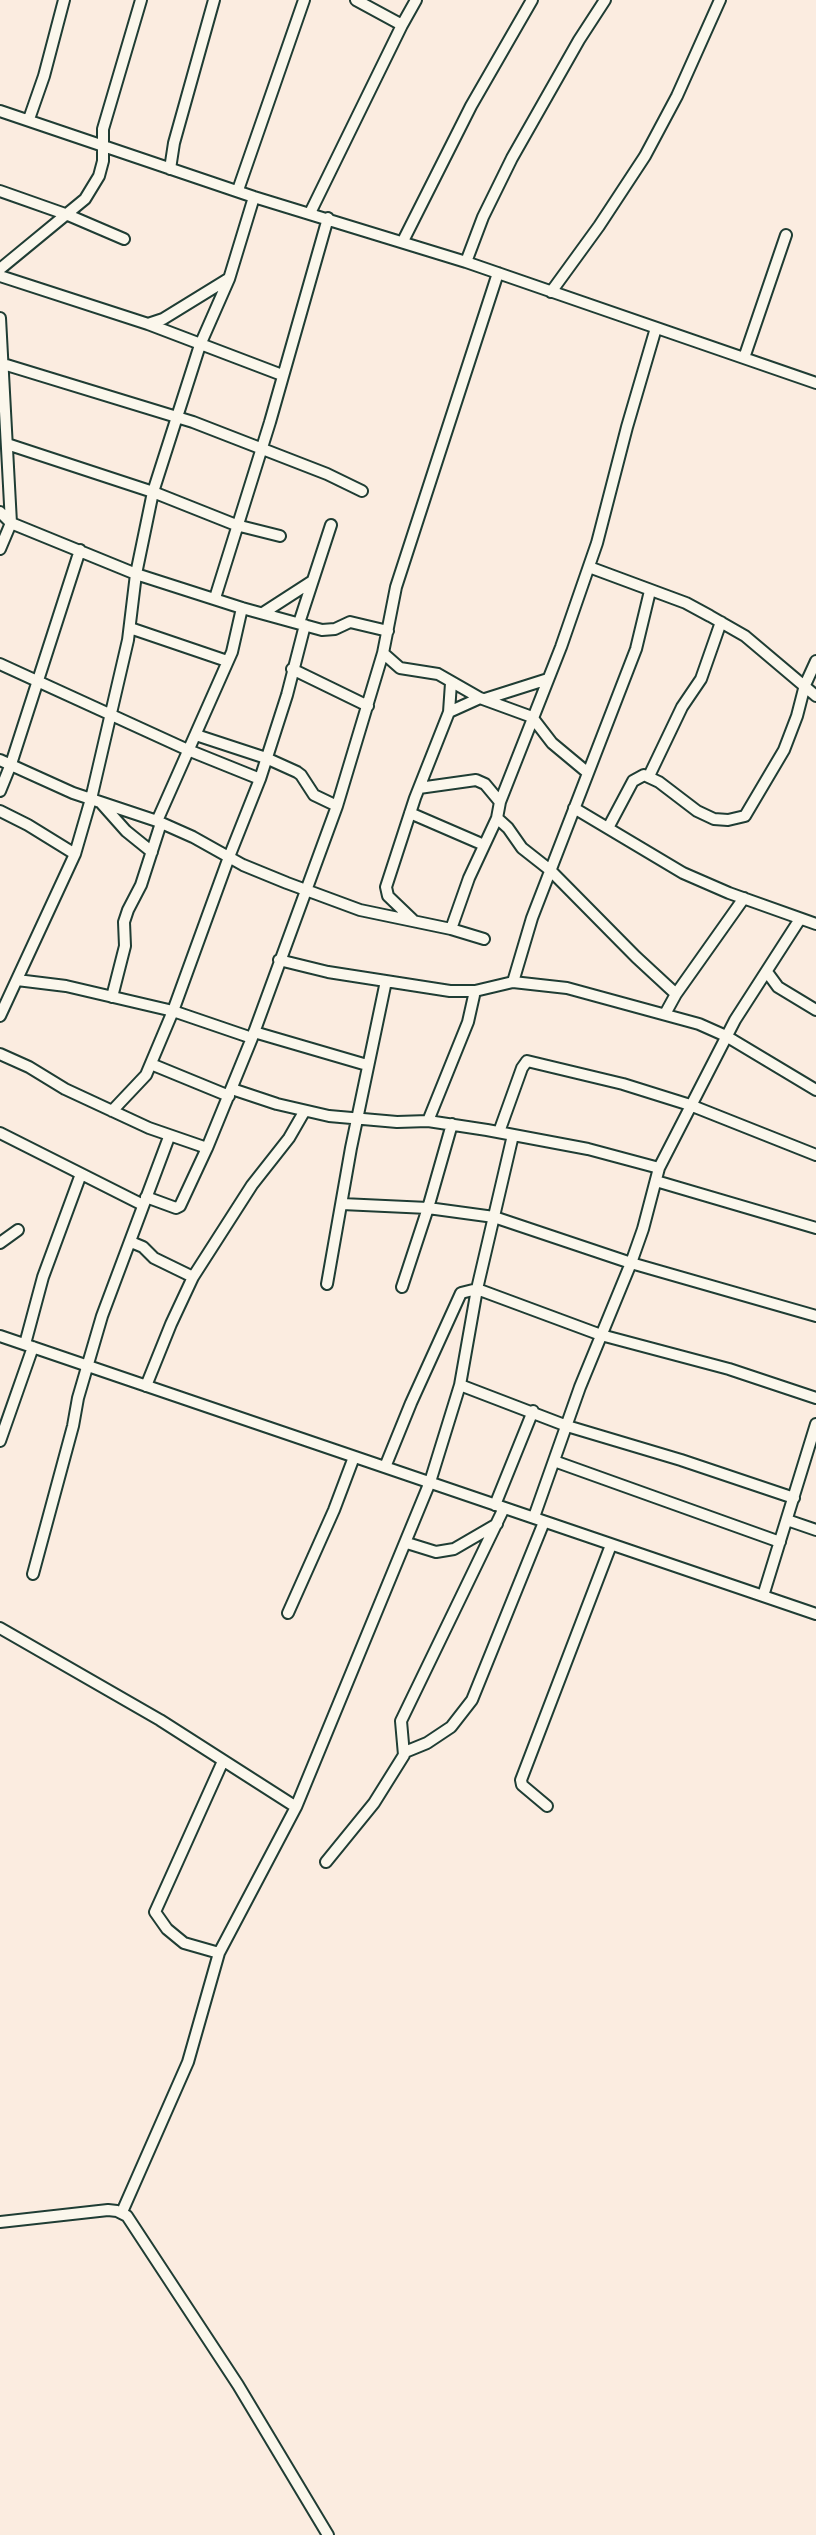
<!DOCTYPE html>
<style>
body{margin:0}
canvas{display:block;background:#fbece0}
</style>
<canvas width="816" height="2535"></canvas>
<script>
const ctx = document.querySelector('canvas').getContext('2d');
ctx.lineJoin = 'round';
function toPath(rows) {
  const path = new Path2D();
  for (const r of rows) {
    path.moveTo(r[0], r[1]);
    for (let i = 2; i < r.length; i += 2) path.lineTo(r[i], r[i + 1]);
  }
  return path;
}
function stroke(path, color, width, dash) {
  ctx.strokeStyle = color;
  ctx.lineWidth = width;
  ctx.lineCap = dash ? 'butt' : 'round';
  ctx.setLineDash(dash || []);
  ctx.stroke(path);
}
const minor = toPath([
 [356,0,402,25],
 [0,111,254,197,466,262,816,383],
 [29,119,44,76,64,0],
 [170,169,174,143,214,0],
 [238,190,304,0],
 [0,191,68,215,124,239],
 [310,213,402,25,416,0],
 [403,241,471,106,532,0],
 [466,262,483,217,512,158,579,40,605,0],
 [0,269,85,199,99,176,103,161,103,129,141,0],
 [0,276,148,324,163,319,228,279],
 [551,292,599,226,645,156,677,96,720,0],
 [0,318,11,523,0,549],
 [148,324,282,375],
 [744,358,786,235],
 [0,363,193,422,327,474,362,491],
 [7,444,153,492,236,525,280,536],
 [0,512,11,523,136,574,242,608,322,630,335,629,350,622,388,631],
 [589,567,686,603,710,616,745,636,816,696],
 [215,598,270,422,328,218],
 [263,613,311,582],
 [299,623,331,525],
 [130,628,227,661],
 [383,653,400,668,438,674,480,698,532,717,552,743,588,773],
 [0,664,188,750,260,779],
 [292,669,368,706],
 [485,699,548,679],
 [449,712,480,698],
 [196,735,266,758,297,772,301,775,314,795,337,806],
 [0,760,73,793,157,821,193,837,243,865,287,883,360,910,451,929,469,878,497,818,500,802,561,647,597,543,627,427,656,328],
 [649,776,682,707,701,679,721,622],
 [419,788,476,780,485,784,500,802],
 [0,791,11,764,80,550],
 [102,804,126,831,152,852],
 [574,808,683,873,729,893,816,924],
 [0,811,28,825,75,854],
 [410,813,484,845],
 [497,818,508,828,522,848,550,870,636,957,676,994,665,1014],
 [157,821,232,652,242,608],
 [608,828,633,781,644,775,659,782,697,811,714,819,728,820,745,816,784,750,797,716,805,685,816,661],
 [413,920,388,896,386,887,415,798,449,712,451,683],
 [451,929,484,939],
 [279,960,328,972,450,991,475,991,513,982,567,988,699,1024,726,1036,816,1090],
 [767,972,778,987,816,1010],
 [17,980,66,986,173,1011,252,1038],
 [513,982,532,918,636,649,650,591],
 [676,994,744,898],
 [112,997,125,946,124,922,128,910,141,885,161,823],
 [0,1016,75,854,91,799,128,640,136,574,153,492,200,345,229,279,254,197],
 [254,1032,367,1065],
 [0,1054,29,1067,65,1089,149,1128,207,1148,252,1038,337,806,383,653,396,587,498,273],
 [151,1064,229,1096],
 [232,1089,277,1104,329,1116,397,1122,428,1121,487,1130,588,1149,659,1168],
 [112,1111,146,1075,173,1011,229,857,260,779,287,695,305,625],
 [428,1121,468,1022,475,991],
 [452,1124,428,1208,494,1217,631,1263,816,1316],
 [499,1132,522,1068,527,1061,623,1084,690,1105,816,1155],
 [0,1133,143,1205],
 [656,1181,816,1228],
 [146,1197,176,1208,180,1206,207,1148],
 [342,1204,428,1208,402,1287],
 [131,1242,143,1247,154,1258,193,1277],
 [0,1243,18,1230],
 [327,1284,351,1148,386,981],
 [0,1336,816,1614],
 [25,1344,43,1277,81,1174],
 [460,1385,567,1426,681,1460,794,1498],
 [146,1386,171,1324,193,1277,252,1185,289,1138,304,1112],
 [0,1441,33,1347],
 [554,1461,780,1542],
 [385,1467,411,1403,461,1293,477,1289,601,1335,729,1369,816,1398],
 [495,1505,533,1411],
 [534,1517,580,1387,631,1263,643,1229,659,1168,735,1020,800,919],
 [787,1520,816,1530],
 [407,1543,436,1552,454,1549,497,1524],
 [33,1574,73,1426,78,1398,102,1316,169,1137],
 [763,1596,816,1424],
 [288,1613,334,1510,354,1457],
 [0,1628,160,1720,296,1807],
 [405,1752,427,1743,451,1727,472,1700,544,1522],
 [547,1806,522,1785,521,1780,611,1545],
 [326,1862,374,1803,404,1755,401,1721,504,1508],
 [219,1953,184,1943,167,1929,155,1912,223,1761],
 [122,2212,188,2062,219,1953,296,1807,430,1482,460,1385,477,1289,513,1135],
 [0,2222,108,2210,117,2211,127,2216,238,2385,328,2535]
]);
stroke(minor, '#1f3d34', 14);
stroke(minor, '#fbf7ec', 10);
</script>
